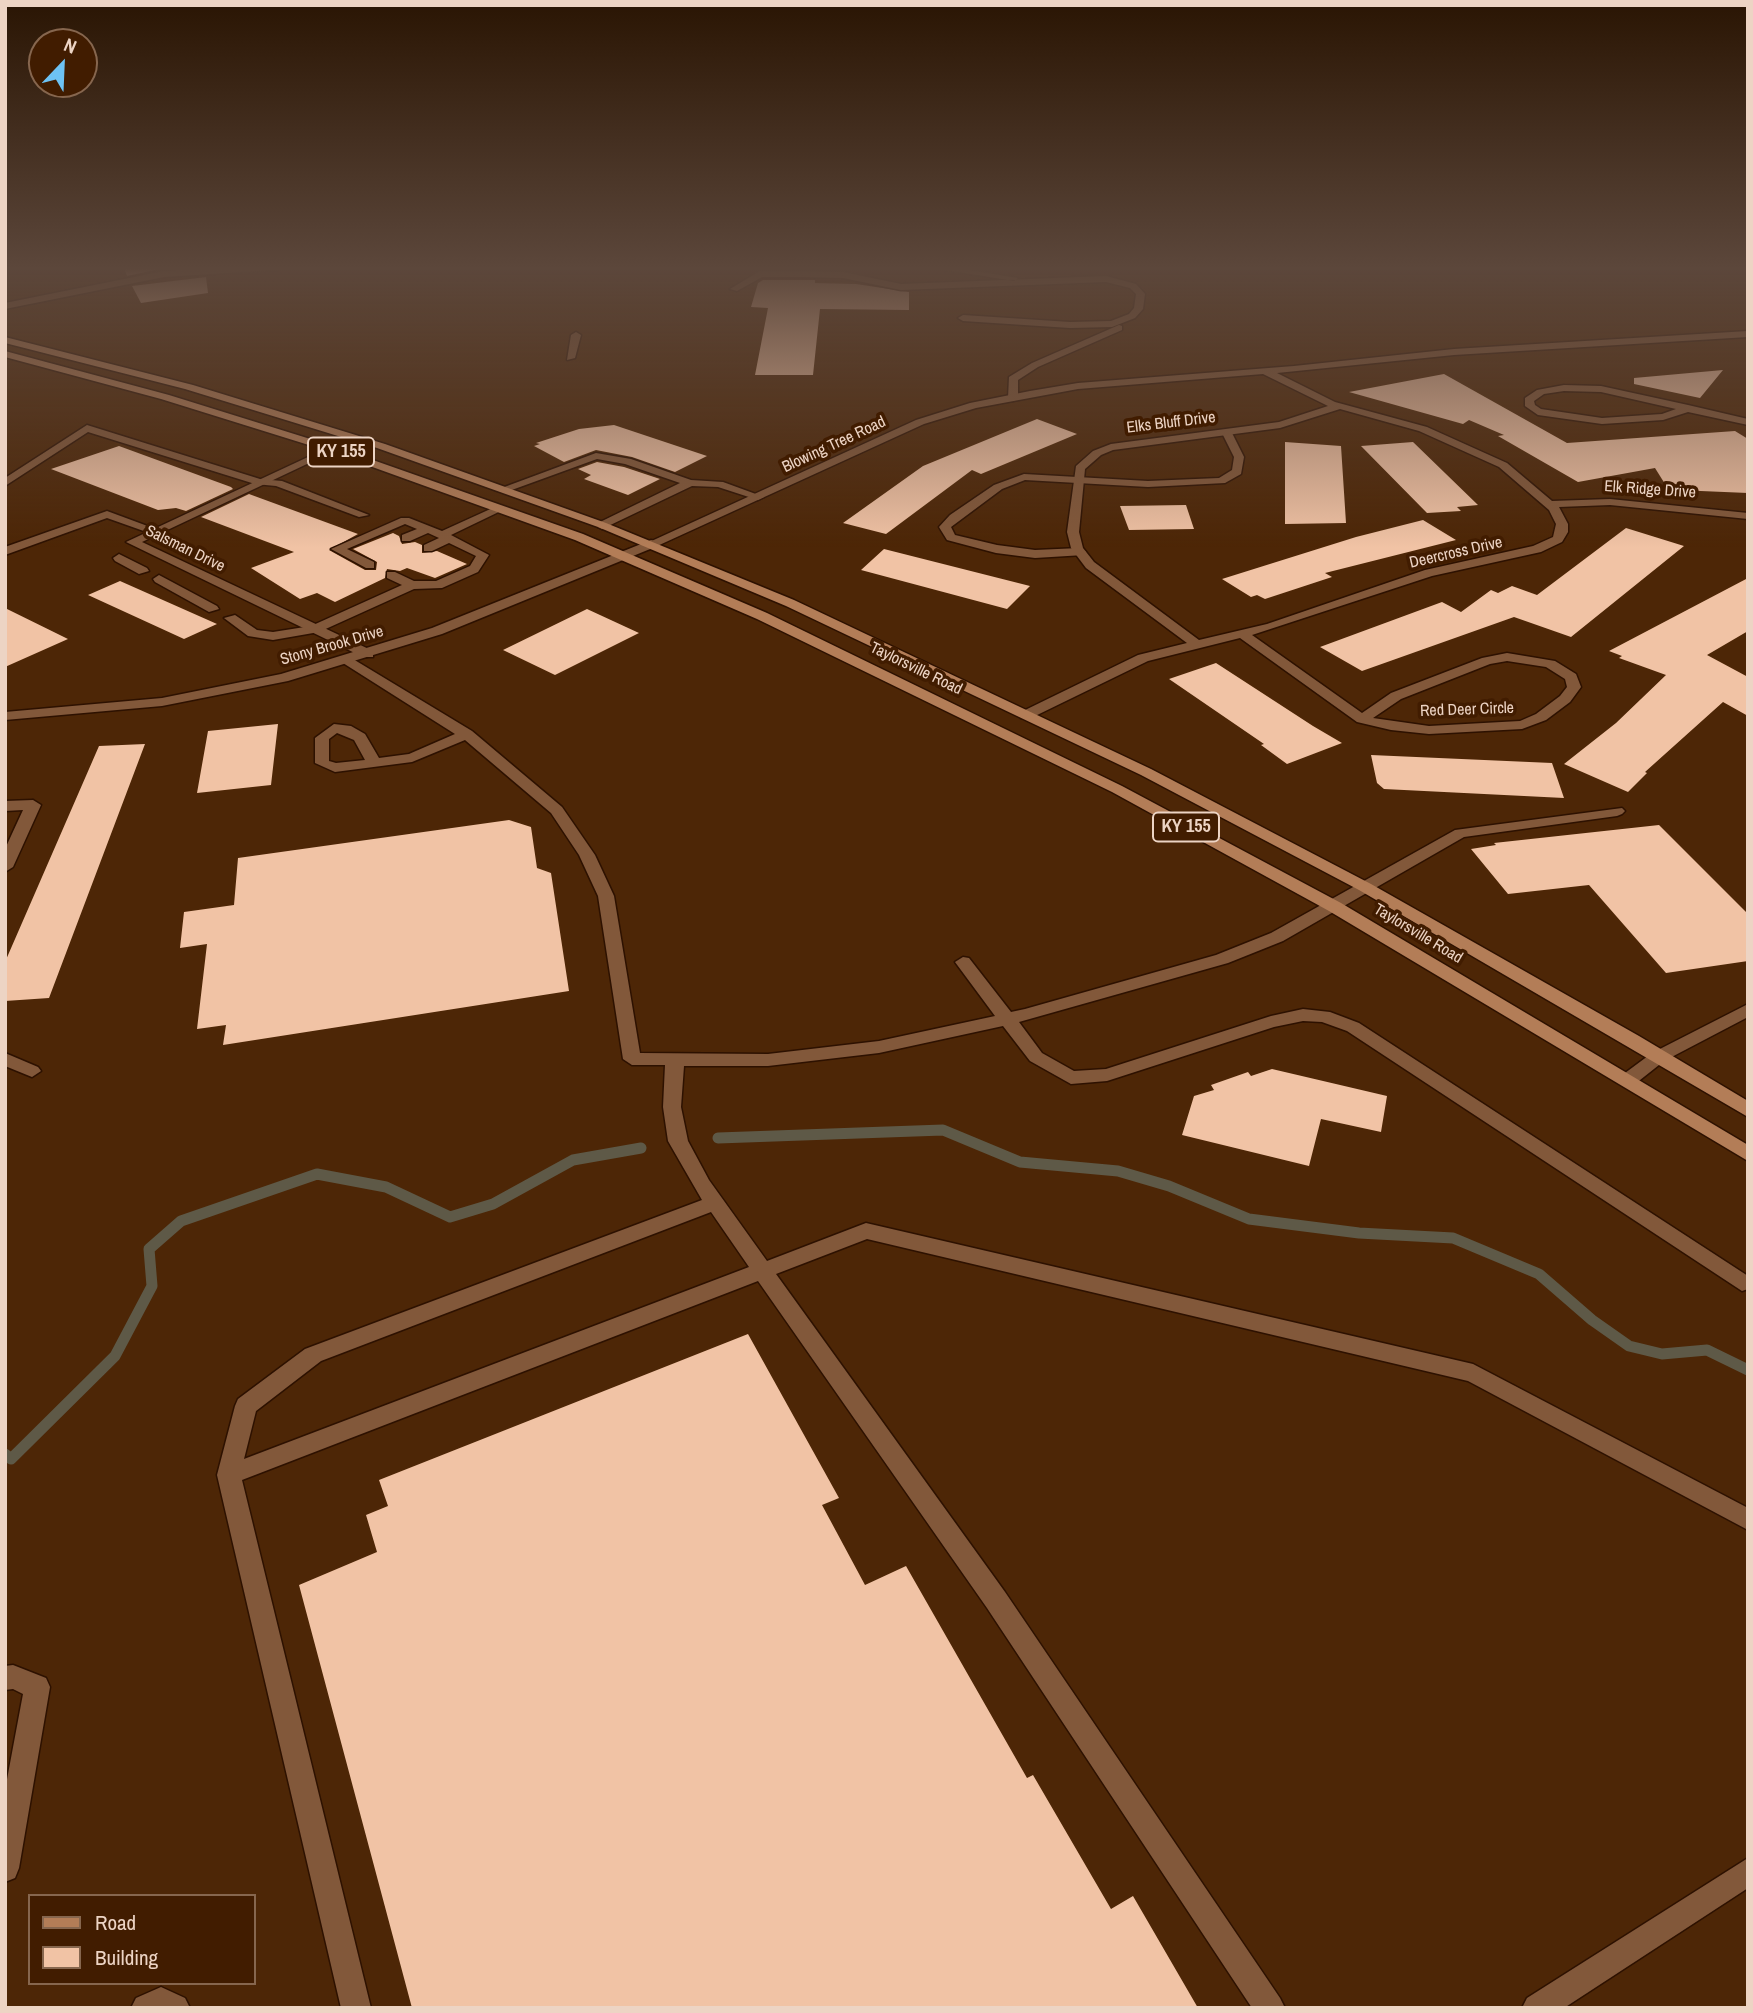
<!DOCTYPE html>
<style>
body{margin:0}
#map{position:relative;width:1753px;height:2013px;overflow:hidden;background:#4d2606;font-family:"Archivo Narrow",sans-serif}
canvas{display:block}
.frame{position:absolute;inset:0;border:7px solid #edd4c4;pointer-events:none}
.legend{position:absolute;left:28px;top:1894px;width:228px;height:91px;box-sizing:border-box;background:#411c00;border:2px solid #86664e;margin:0;padding:9px 12px;list-style:none;font-size:21px;color:#edd4c4}
.legend li{display:flex;align-items:center;gap:14px;height:35px}
.legend b{width:35px;border:2px solid #86664e}
.north{position:absolute;left:28px;top:28px;width:70px;height:70px;box-sizing:border-box;background:#411c00;border:2px solid #86664e;border-radius:50%;rotate:23deg;font-size:19px;font-weight:700;line-height:28px;text-align:center;color:#edd4c4}
.north::after{content:'';display:block;margin:auto;width:24px;height:32px;background:#6dc2f3;clip-path:polygon(50% 0,100% 100%,50% 72%,0 100%)}
</style>
<div id="map">
<canvas width="1753" height="2013"></canvas>
<div class="frame"></div>
<ul class="legend">
<li><b style="height:9px;background:#b37d57"></b>Road</li>
<li><b style="height:19px;background:#f1c3a5"></b>Building</li>
</ul>
<div class="north">N</div>
</div>
<script>
const ctx = document.querySelector('canvas').getContext('2d');
ctx.lineJoin = 'round';
function toPath(rows) {
  const path = new Path2D();
  for (const r of rows) {
    path.moveTo(r[0], r[1]);
    for (let i = 2; i < r.length; i += 2) path.lineTo(r[i], r[i + 1]);
  }
  return path;
}
function stroke(path, color, width, dash) {
  ctx.strokeStyle = color;
  ctx.lineWidth = width;
  ctx.lineCap = dash ? 'butt' : 'round';
  ctx.setLineDash(dash || []);
  ctx.stroke(path);
}
function fillPath(path, color) {
  ctx.fillStyle = color;
  ctx.fill(path, 'evenodd');
}
function drawText(font, color, halo, rows, align = 'center') {
  ctx.font = font + ' "Archivo Narrow",sans-serif';
  ctx.lineWidth = 7;
  ctx.setLineDash([]);
  ctx.textBaseline = 'middle';
  ctx.strokeStyle = halo;
  ctx.fillStyle = color;
  for (const [text, x, y, turn = 0] of rows) {
    ctx.save();
    ctx.translate(x, y);
    ctx.rotate((+turn || 0) * Math.PI / 180);
    ctx.textAlign = isNaN(turn) ? turn : align;
    if (halo) ctx.strokeText(text, 0, 0);
    ctx.fillText(text, 0, 0);
    ctx.restore();
  }
}
const stream = toPath([
 [718,1138,943,1130,1020,1162,1118,1171,1169,1186,1249,1219,1359,1233,1453,1238,1539,1274,1592,1320,1629,1346,1662,1354,1707,1350,1748,1370],
 [5,1454,11,1459,115,1356,152,1286,149,1249,181,1221,317,1174,386,1187,450,1217,493,1204,573,1160,641,1148]
]);
const building = toPath([
 [123,266,205,266,164,268,127,276],
 [206,277,208,293,141,303,132,286],
 [763,280,815,280,815,283,856,284,909,292,909,310,820,309,813,375,755,375,768,308,751,307,758,283],
 [1723,370,1700,398,1634,384,1634,378],
 [1444,374,1567,443,1735,431,1748,439,1748,493,1677,490,1673,484,1665,484,1655,468,1578,482,1498,436,1504,435,1469,420,1463,424,1349,392],
 [1037,419,1077,434,981,474,972,470,886,534,843,523,923,466],
 [614,425,707,456,675,472,632,457,596,450,564,462,534,446,540,444,536,443,579,429],
 [1285,442,1341,446,1346,523,1285,524],
 [1413,442,1478,505,1457,507,1461,511,1427,513,1361,446],
 [119,446,231,487,233,489,186,511,176,508,158,510,51,469],
 [597,462,624,467,660,479,628,495,584,479,591,475,578,469],
 [249,494,358,534,329,550,365,570,376,570,377,562,353,549,393,533,399,536,402,544,415,542,422,545,422,553,437,551,467,564,435,578,407,568,400,571,387,569,385,578,335,602,317,593,300,599,251,568,294,552,201,517],
 [1186,505,1194,529,1129,530,1120,506],
 [1423,520,1456,540,1325,573,1332,577,1265,599,1257,595,1251,597,1222,579,1356,537],
 [1626,528,1684,546,1571,637,1514,617,1362,671,1320,647,1442,602,1461,612,1491,590,1498,593,1512,586,1537,595],
 [884,549,1030,586,1007,609,861,570],
 [1748,578,1748,631,1707,655,1748,677,1748,716,1723,702,1645,772,1647,773,1628,792,1564,764,1616,723,1666,675,1619,658,1622,656,1609,651],
 [120,581,217,624,184,639,88,595],
 [5,608,68,639,5,667],
 [587,609,639,633,555,675,503,650],
 [1216,663,1313,726,1342,743,1287,764,1261,745,1264,744,1169,679],
 [278,724,271,785,197,793,208,731],
 [145,744,49,998,5,1001,5,962,99,746],
 [1371,755,1552,763,1564,798,1384,789,1377,783],
 [509,820,531,827,537,868,551,873,569,991,223,1045,226,1025,197,1029,207,944,180,948,184,912,234,905,238,858],
 [1659,825,1748,914,1748,961,1666,973,1589,885,1508,894,1471,849,1496,845,1494,843],
 [1272,1069,1387,1096,1381,1132,1321,1119,1309,1166,1182,1135,1194,1096,1214,1090,1211,1085,1248,1072,1251,1076],
 [748,1334,839,1498,822,1505,865,1585,906,1566,1027,1778,1033,1775,1111,1909,1133,1896,1198,2008,412,2008,299,1585,377,1552,366,1515,388,1506,379,1480]
]);
const service = toPath([
 [922,266,943,266,1018,278,1014,281,922,266],
 [760,271,843,272,901,284,1106,276,1136,284,1145,294,1143,309,1135,318,1112,327,1070,328,963,321,958,318,963,315,1070,322,1111,321,1129,314,1134,308,1136,294,1130,288,1106,282,901,290,843,278,805,277,762,277,737,291,730,289,760,271],
 [1119,325,1122,326,1122,330,1038,367,1018,380,1018,398,1013,401,1008,398,1009,377,1032,363,1119,325],
 [576,332,581,335,575,358,567,360,571,335,576,332],
 [87,425,260,479,282,481,369,515,359,517,276,486,255,484,88,432,5,486,5,478,87,425],
 [1227,430,1232,433,1244,457,1241,474,1225,483,1148,487,1025,480,1002,489,951,527,955,535,997,545,1035,550,1080,548,1086,552,1084,555,1035,558,996,553,947,540,939,527,950,515,994,485,1024,474,1148,481,1219,478,1232,470,1234,457,1222,433,1227,430],
 [596,453,631,459,691,480,723,482,764,497,758,500,718,487,692,486,602,529,598,527,598,523,680,483,625,464,597,459,509,491,499,489,596,453],
 [497,506,507,508,451,535,489,555,478,572,442,588,414,589,319,632,273,640,248,636,224,618,235,615,257,630,273,632,311,626,402,585,387,578,387,572,395,572,414,581,436,581,470,566,476,556,449,543,432,551,424,551,424,545,439,538,428,533,410,541,402,541,402,535,417,529,405,524,347,549,374,562,374,568,366,568,331,549,401,518,409,518,442,531,497,506],
 [107,511,161,531,155,535,107,518,5,555,5,547,107,511],
 [119,554,147,568,149,571,139,574,115,561,113,558,119,554],
 [159,575,217,606,219,609,209,612,155,582,153,579,159,575],
 [348,656,472,731,562,807,595,855,614,896,640,1053,768,1054,879,1041,995,1016,955,962,963,957,969,958,1011,1012,1025,1009,1216,955,1271,933,1455,830,1622,808,1625,811,1622,814,1617,816,1464,837,1283,941,1228,963,1019,1022,1042,1053,1074,1071,1106,1069,1271,1016,1303,1009,1330,1012,1359,1023,1748,1276,1748,1289,1742,1291,1347,1031,1322,1022,1303,1021,1274,1027,1107,1081,1071,1084,1030,1061,1003,1026,879,1053,768,1066,684,1066,681,1107,688,1141,709,1180,767,1261,866,1223,1473,1364,1748,1508,1748,1530,1468,1381,867,1239,776,1274,1005,1592,1280,1998,1285,2008,1252,2008,987,1608,758,1281,242,1480,371,2008,341,2008,217,1475,235,1406,238,1399,305,1349,702,1200,668,1141,663,1107,665,1065,632,1065,623,1059,598,896,579,855,551,813,465,740,412,762,335,772,315,763,315,738,334,724,351,726,365,734,379,758,409,754,455,734,343,663,341,660,348,656],
 [337,733,354,740,365,760,336,763,329,761,329,739,337,733],
 [711,1212,749,1267,244,1459,256,1411,321,1361,711,1212],
 [1748,1858,1748,1888,1564,2008,1522,2008,1527,1998,1748,1858],
 [161,1987,185,1998,190,2008,131,2008,136,1998,161,1987]
]);
const minor = toPath([
 [252,266,291,266,287,269,164,277,5,309,5,303,164,271,252,266],
 [1748,331,1748,337,1454,355,1277,373,1335,402,1427,427,1507,463,1552,501,1610,499,1748,513,1748,519,1610,505,1559,507,1568,524,1568,532,1562,542,1541,552,1432,576,1252,635,1362,713,1391,693,1482,658,1507,653,1555,661,1576,674,1581,687,1570,702,1546,720,1522,729,1429,734,1391,730,1357,722,1240,638,1148,661,1031,718,1021,718,1021,712,1138,655,1187,643,1086,568,1071,548,1067,532,1076,466,1093,451,1111,444,1279,422,1328,406,1263,374,1078,389,976,408,924,424,655,547,645,544,916,420,970,403,1030,391,1078,383,1294,366,1454,349,1748,331],
 [1340,409,1419,431,1499,467,1549,510,1556,524,1553,537,1533,546,1425,570,1267,624,1199,640,1094,562,1083,548,1079,532,1085,469,1101,455,1113,450,1280,428,1340,409],
 [1507,661,1546,667,1565,679,1567,687,1560,696,1536,714,1520,721,1429,726,1373,718,1401,699,1490,664,1507,661],
 [1564,385,1601,386,1688,405,1748,419,1748,425,1688,412,1663,420,1602,424,1538,415,1525,406,1525,398,1537,390,1564,385],
 [1564,391,1601,392,1676,409,1662,414,1602,418,1541,409,1535,405,1534,401,1544,394,1564,391],
 [353,436,362,438,142,542,373,651,373,657,363,657,126,542,353,436],
 [33,800,41,805,13,867,5,872,5,849,23,810,5,811,5,801,33,800],
 [1748,1004,1748,1017,1664,1061,1635,1084,1621,1084,1619,1080,1621,1076,1652,1053,1748,1004],
 [5,1053,38,1067,41,1071,32,1077,5,1066,5,1053],
 [13,1665,46,1678,50,1687,19,1868,15,1878,5,1882,5,1790,23,1694,13,1689,5,1690,5,1666,13,1665]
]);
const tertiary = toPath([
 [651,540,655,541,655,547,442,634,288,681,162,706,5,720,5,712,162,698,281,674,432,628,651,540]
]);
const primary = toPath([
 [5,337,193,385,385,444,606,523,794,600,1151,769,1371,884,1639,1036,1748,1101,1748,1117,1359,890,1141,775,786,606,598,527,377,448,185,389,5,343,5,337],
 [5,351,169,395,336,447,583,534,767,613,1122,786,1341,903,1748,1145,1748,1161,1329,911,1112,792,757,619,575,540,328,451,161,399,5,357,5,351]
]);
const farStreetnames = [
 ["Elks Bluff Drive",1171,423,-7],
 ["Blowing Tree Road",834,445,-25],
 ["Elk Ridge Drive",1650,490,4],
 ["Salsman Drive",185,549,26],
 ["Deercross Drive",1456,553,-13],
 ["Stony Brook Drive",332,646,-16],
 ["Taylorsville Road",916,669,26],
 ["Red Deer Circle",1467,710,-2],
 ["Taylorsville Road",1418,934,31]
];
const shields = [
 [341,452,66],
 [1186,827,66]
];
const shieldNames = [
 ["KY 155",341,452],
 ["KY 155",1186,827]
];
stroke(stream, '#5e5947', 11);
fillPath(building, '#f1c3a5');
stroke(service, '#2d1100', 3);
stroke(minor, '#2d1100', 3);
stroke(tertiary, '#2d1100', 3);
stroke(primary, '#2d1100', 3);
fillPath(service, '#82583a');
fillPath(minor, '#82583a');
fillPath(tertiary, '#82583a');
fillPath(primary, '#b37d57');
const sky = ctx.createLinearGradient(0, 0, 0, 548);
sky.addColorStop(0, '#2a1503');
sky.addColorStop(0.49, '#5c473b');
sky.addColorStop(1, '#5c473b00');
ctx.fillStyle = sky;
ctx.fillRect(0, 0, 1753, 548);
drawText('16px', '#edd4c4', '#411c00', farStreetnames);
for (const [x, y, w] of shields) {
  const box = new Path2D();
  box.roundRect(x - w / 2, y - 14.5, w, 29, 5);
  ctx.fillStyle = '#411c00';
  ctx.fill(box);
  stroke(box, '#edd4c4', 2);
}
drawText('bold 18px', '#edd4c4', null, shieldNames);
</script>
